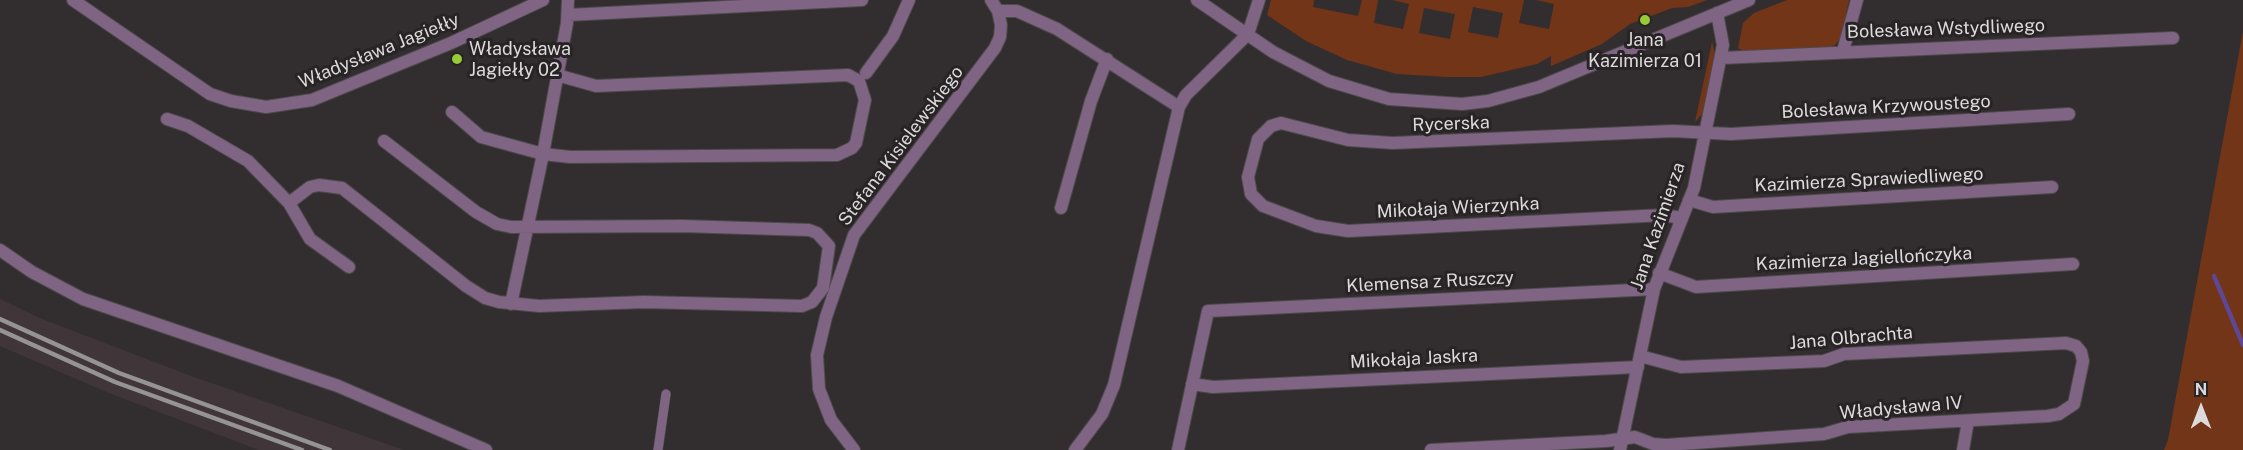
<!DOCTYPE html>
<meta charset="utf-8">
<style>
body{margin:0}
#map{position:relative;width:2243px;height:450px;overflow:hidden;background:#322e30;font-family:"Public Sans",sans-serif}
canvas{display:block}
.north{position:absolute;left:2171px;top:378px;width:60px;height:60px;-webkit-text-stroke:4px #282426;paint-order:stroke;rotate:0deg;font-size:16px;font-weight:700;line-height:24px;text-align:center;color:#dddadb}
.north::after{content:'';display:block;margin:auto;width:21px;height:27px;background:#dddadb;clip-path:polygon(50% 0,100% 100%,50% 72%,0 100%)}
</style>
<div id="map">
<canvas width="2243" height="450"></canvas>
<div class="north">N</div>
</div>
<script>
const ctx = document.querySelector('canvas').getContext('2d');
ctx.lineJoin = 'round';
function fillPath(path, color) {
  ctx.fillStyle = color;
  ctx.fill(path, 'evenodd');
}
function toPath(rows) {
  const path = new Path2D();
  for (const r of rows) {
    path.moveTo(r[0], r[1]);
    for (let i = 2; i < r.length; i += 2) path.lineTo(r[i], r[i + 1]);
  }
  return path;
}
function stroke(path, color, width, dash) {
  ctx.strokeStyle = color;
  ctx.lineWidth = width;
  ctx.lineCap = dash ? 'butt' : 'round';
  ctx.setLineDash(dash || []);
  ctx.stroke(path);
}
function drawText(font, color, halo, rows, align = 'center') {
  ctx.font = font + ' "Public Sans",sans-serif';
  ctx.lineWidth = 6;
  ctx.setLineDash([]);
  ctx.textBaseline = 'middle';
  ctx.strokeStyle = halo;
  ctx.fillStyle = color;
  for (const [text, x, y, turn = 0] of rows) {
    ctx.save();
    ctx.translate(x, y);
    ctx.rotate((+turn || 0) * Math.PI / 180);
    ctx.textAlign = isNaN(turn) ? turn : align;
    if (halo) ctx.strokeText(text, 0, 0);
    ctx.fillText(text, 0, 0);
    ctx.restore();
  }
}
const built = toPath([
 [0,299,42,319,191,376,404,450,259,450,109,393,0,346]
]);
const green = toPath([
 [1271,0,1314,0,1313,7,1358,16,1362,0,1378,0,1374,23,1403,29,1409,4,1392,0,1524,0,1519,23,1549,29,1554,4,1536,0,1707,0,1688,7,1672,8,1630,24,1602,44,1551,66,1551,56,1537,64,1481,77,1447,77,1397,74,1347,60,1306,41,1267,15],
 [1473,7,1503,13,1498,38,1468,32],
 [1424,8,1455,14,1450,39,1419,33],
 [1787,0,1849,0,1841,37,1836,44,1832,47,1744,51,1738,48,1743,23,1754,13],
 [2243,31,2243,450,2164,450,2168,440],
 [1712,42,1715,54,1702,114,1695,122]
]);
const stream = toPath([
 [2214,276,2243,345]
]);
const service = toPath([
 [658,450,666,394]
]);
const minor = toPath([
 [73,0,210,94,231,101,266,107,312,100,451,43,543,0],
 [1197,0,1273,52,1329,81,1389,99,1462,104,1488,101,1539,87,1749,0],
 [998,11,1017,11,1057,29,1179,107],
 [568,15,862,0],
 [1843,51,1857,0],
 [1721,58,2173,38],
 [866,73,893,36,909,0],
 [452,112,481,137,543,154,570,157,837,155,852,148,856,143,865,100,859,81,848,75,596,86,557,75],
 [167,119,188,126,248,161,289,203,310,239,349,267],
 [1689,200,1713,207,2052,187],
 [289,203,310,187,319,185,342,188,466,286,485,298,499,302,539,306,644,302,802,306,812,302,823,288,829,246,817,233,809,230,682,226,511,227,497,224,476,212,384,141],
 [1061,208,1091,101,1107,59],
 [1681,218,1664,215,1348,231,1316,226,1263,206,1251,194,1248,177,1258,139,1271,126,1281,123,1348,140,1393,143,1673,131,1731,134,2069,114],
 [0,250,32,272,83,299,338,386,486,450],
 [1659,273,1696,287,2073,264],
 [511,304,543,154,567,23,568,0],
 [1192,384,1213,387,1638,367],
 [854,450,831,420,819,389,817,355,826,317,854,235,995,48,1000,37,1001,25,998,11,991,0],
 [1075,450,1102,414,1114,385,1179,107,1186,95,1248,34,1259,0],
 [1178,450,1208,311,1654,289],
 [1431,450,1606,441,1635,437,1653,444,1666,445,1824,434,1848,427,2048,416,2059,414,2074,404,2083,361,2081,352,2076,346,2066,343,1844,354,1824,361,1681,367,1640,356],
 [1620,450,1654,289,1694,188,1723,45,1717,13],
 [1963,450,1968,421]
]);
const rail = toPath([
 [0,319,119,373,330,450],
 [0,330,115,382,302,450]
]);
const markers = [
 [1645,20,6,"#99cb36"],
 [457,59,6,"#99cb36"]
];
const streetNames = [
 ["Bolesława Wstydliwego",1946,29,-2],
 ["Władysława Jagiełły",379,51,-22],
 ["Bolesława Krzywoustego",1886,107,-3],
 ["Rycerska",1451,124,-2],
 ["Stefana Kisielewskiego",901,146,-53],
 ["Kazimierza Sprawiedliwego",1869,180,-3],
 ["Mikołaja Wierzynka",1458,208,-3],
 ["Jana Kazimierza",1658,226,-71],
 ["Kazimierza Jagiellończyka",1864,259,-3],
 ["Klemensa z Ruszczy",1430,282,-3],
 ["Jana Olbrachta",1851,338,-5],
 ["Mikołaja Jaskra",1414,359,-3],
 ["Władysława IV",1901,408,-5]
];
const poiNames = [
 ["Jana",1645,40],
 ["Kazimierza 01",1645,61],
 ["Władysława",469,49,"left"],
 ["Jagiełły 02",469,70,"left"]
];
fillPath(built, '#40363a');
fillPath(green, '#733517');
stroke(stream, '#5f4798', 4.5);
stroke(service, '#4d4a4b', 10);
stroke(minor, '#4d4a4b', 14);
stroke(service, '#7f6483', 9);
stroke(minor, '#7f6483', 12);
stroke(rail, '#969394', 4.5);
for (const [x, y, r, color] of markers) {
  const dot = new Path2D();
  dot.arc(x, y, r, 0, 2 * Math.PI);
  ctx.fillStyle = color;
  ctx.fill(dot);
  stroke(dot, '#282426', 2);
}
drawText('18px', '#dddadb', '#282426', streetNames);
drawText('18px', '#dddadb', '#282426', poiNames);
</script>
